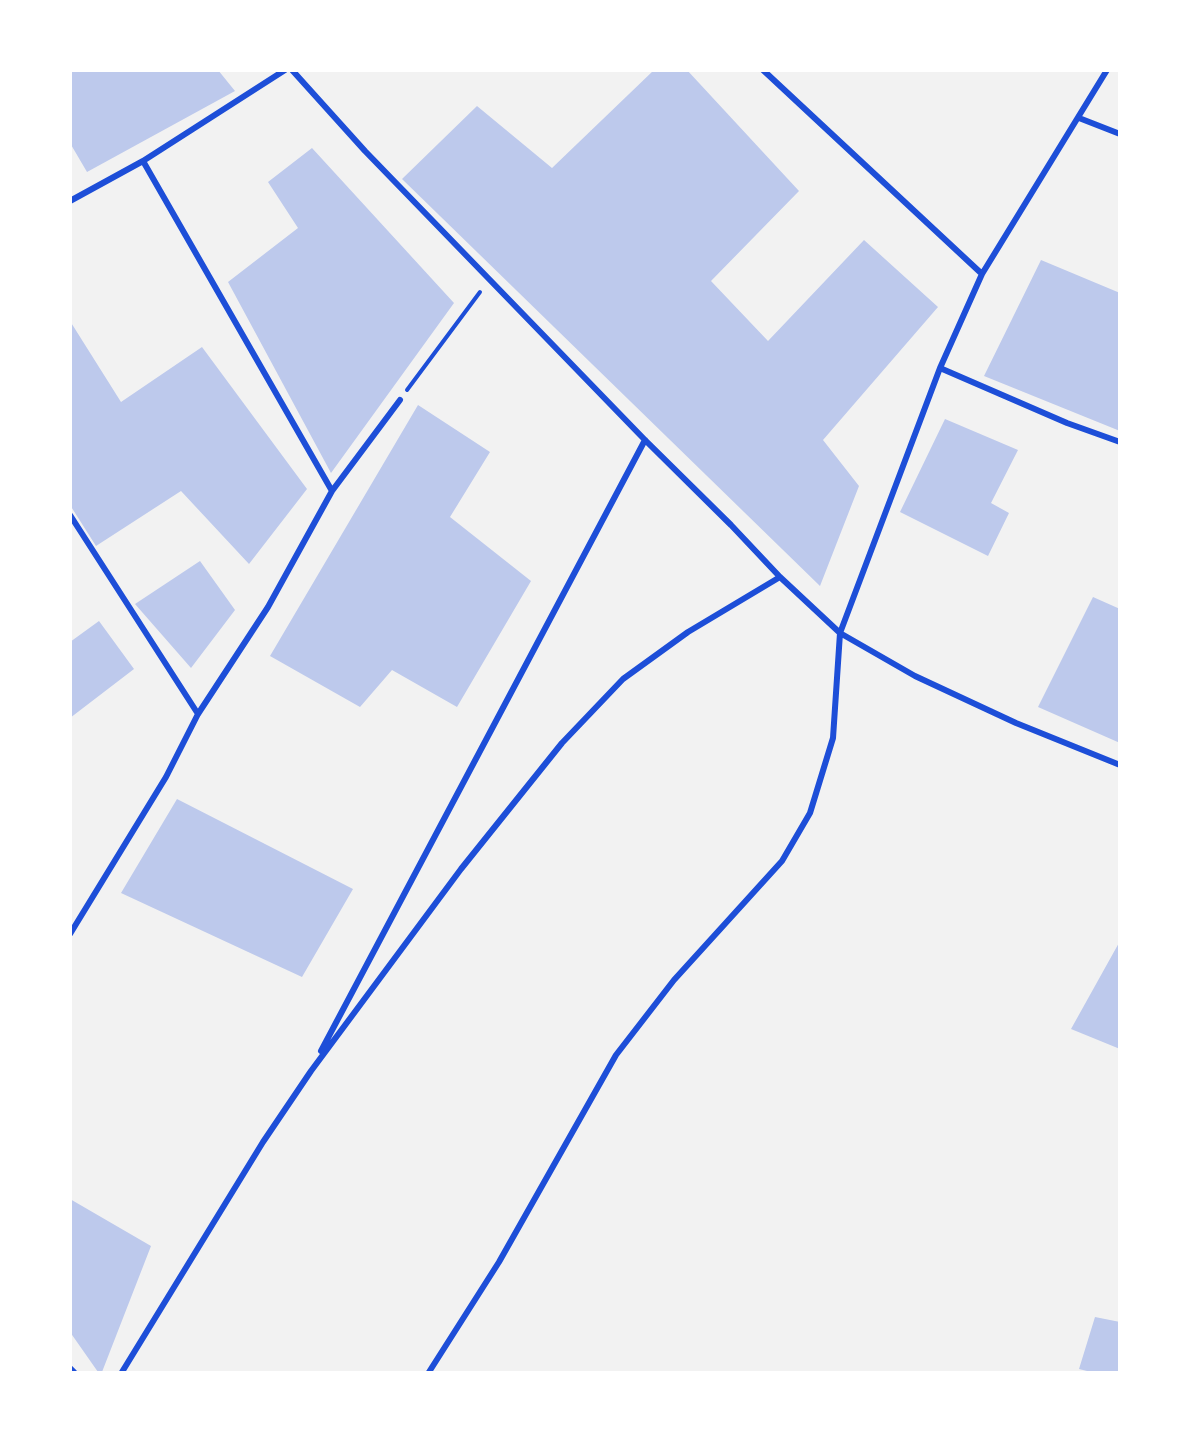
<!DOCTYPE html>
<style>
body{margin:0}
#map{position:relative;width:1190px;height:1443px;overflow:hidden;background:#f2f2f2;font-family:Bitter,serif}
canvas{display:block}
.frame{position:absolute;inset:0;border:72px solid #fff;pointer-events:none}
</style>
<div id="map">
<canvas width="1190" height="1443"></canvas>
<div class="frame"></div>
</div>
<script>
const ctx = document.querySelector('canvas').getContext('2d');
ctx.lineJoin = 'round';
function fillPath(path, color) {
  ctx.fillStyle = color;
  ctx.fill(path, 'evenodd');
}
function toPath(rows) {
  const path = new Path2D();
  for (const r of rows) {
    path.moveTo(r[0], r[1]);
    for (let i = 2; i < r.length; i += 2) path.lineTo(r[i], r[i + 1]);
  }
  return path;
}
function stroke(path, color, width, dash) {
  ctx.strokeStyle = color;
  ctx.lineWidth = width;
  ctx.lineCap = dash ? 'butt' : 'round';
  ctx.setLineDash(dash || []);
  ctx.stroke(path);
}
const building = toPath([
 [70,70,218,70,235,91,87,172,70,143],
 [654,70,687,70,799,191,711,281,768,341,864,240,938,307,823,440,859,486,820,586,402,179,477,106,552,168],
 [312,148,454,303,331,473,228,282,298,228,268,182],
 [1041,260,1120,293,1120,431,984,376],
 [70,321,121,402,202,347,307,489,249,564,181,491,96,546,70,505],
 [418,405,490,452,450,517,531,581,457,707,392,670,360,707,270,656],
 [945,419,1018,450,991,503,1009,513,988,556,900,512],
 [200,561,235,610,191,668,135,604],
 [1093,597,1120,609,1120,743,1038,707],
 [99,621,134,669,70,718,70,642],
 [177,799,353,889,302,977,121,893],
 [1120,941,1120,1049,1071,1029],
 [70,1199,151,1246,102,1372,98,1372,70,1332],
 [1095,1317,1120,1322,1120,1372,1091,1372,1079,1369]
]);
const path = toPath([
 [407,390,480,292]
]);
const minor = toPath([
 [292,70,365,151,645,440,731,525,780,577,840,633,915,676,1016,723,1120,765],
 [763,70,982,274],
 [1079,118,1120,134],
 [70,201,143,161,285,70],
 [940,368,1067,423,1120,442],
 [332,491,400,400],
 [70,515,198,714],
 [70,934,166,777,198,714,268,607,332,491,143,161],
 [321,1051,645,440],
 [70,1368,74,1372],
 [122,1372,263,1142,311,1071,461,869,562,743,623,679,688,632,780,577],
 [429,1372,499,1262,616,1055,674,980,782,861,810,813,833,738,840,633,940,368,982,274,1107,70]
]);
fillPath(building, '#bdc9ec');
stroke(path, '#1d4ed8', 4);
stroke(minor, '#1d4ed8', 6);
</script>
